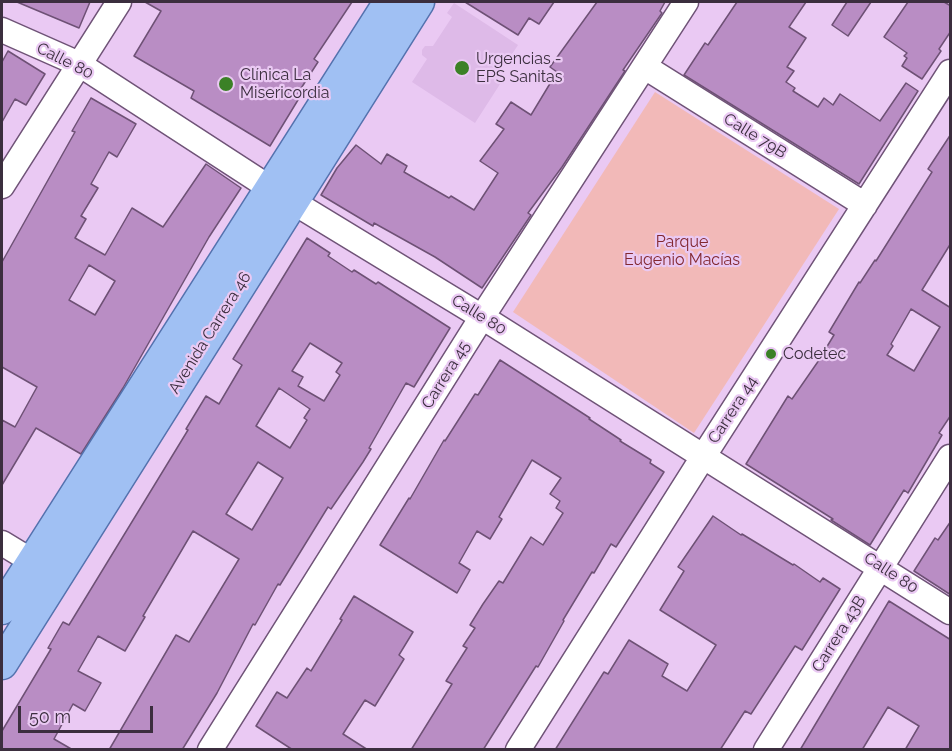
<!DOCTYPE html>
<meta charset="utf-8">
<style>
body{margin:0}
#map{position:relative;width:952px;height:751px;overflow:hidden;background:#eac9f3;font-family:Raleway,sans-serif}
canvas{display:block}
.frame{position:absolute;inset:0;border:3px solid #3b2e3e;pointer-events:none}
.scale{position:absolute;left:18px;top:706px;width:135px;height:27px;box-sizing:border-box;border:3px solid #3b2e3e;border-top:0;padding-left:8px;font-size:18px;line-height:21px;white-space:nowrap;color:#3b2e3e;-webkit-text-stroke:4px #eac9f3;paint-order:stroke}
</style>
<div id="map">
<canvas width="952" height="751"></canvas>
<div class="frame"></div>
<div class="scale">50 m</div>
</div>
<script>
const ctx = document.querySelector('canvas').getContext('2d');
ctx.lineJoin = 'round';
function fillPath(path, color) {
  ctx.fillStyle = color;
  ctx.fill(path, 'evenodd');
}
function toPath(rows) {
  const path = new Path2D();
  for (const r of rows) {
    path.moveTo(r[0], r[1]);
    for (let i = 2; i < r.length; i += 2) path.lineTo(r[i], r[i + 1]);
  }
  return path;
}
function stroke(path, color, width, dash) {
  ctx.strokeStyle = color;
  ctx.lineWidth = width;
  ctx.lineCap = dash ? 'butt' : 'round';
  ctx.setLineDash(dash || []);
  ctx.stroke(path);
}
function drawText(font, color, halo, rows, align = 'center') {
  ctx.font = font + ' Raleway,sans-serif';
  ctx.lineWidth = 4.5;
  ctx.setLineDash([]);
  ctx.textBaseline = 'middle';
  ctx.strokeStyle = halo;
  ctx.fillStyle = color;
  for (const [text, x, y, turn = 0] of rows) {
    ctx.save();
    ctx.translate(x, y);
    ctx.rotate((+turn || 0) * Math.PI / 180);
    ctx.textAlign = isNaN(turn) ? turn : align;
    if (halo) ctx.strokeText(text, 0, 0);
    ctx.fillText(text, 0, 0);
    ctx.restore();
  }
}
const built = toPath([
 [454,3,518,45,497,77,502,81,475,123,412,82,427,59,422,55,422,50,425,46,433,46,452,17,447,13]
]);
const green = toPath([
 [655,92,839,209,694,433,513,312]
]);
const building = toPath([
 [17,2,90,2,79,28,17,2],
 [145,2,352,2,314,59,318,62,298,93,301,95,270,146,191,98,194,91,134,56,161,11,145,2],
 [465,2,554,2,539,24,529,18,518,35,465,2],
 [597,2,665,2,660,11,662,13,623,70,625,71,562,167,528,213,531,215,482,288,435,257,374,223,373,226,321,195,337,168,356,145,381,164,387,154,407,166,404,172,449,198,451,196,474,210,498,173,480,161,504,129,496,124,511,102,531,115,557,72,550,67,597,2],
 [737,2,806,2,789,27,806,38,787,67,794,71,786,82,795,88,793,91,818,107,824,98,833,105,840,94,880,121,906,83,918,91,859,184,684,75,705,43,708,45,737,2],
 [847,2,871,2,848,36,832,25,847,2],
 [908,2,944,2,951,6,951,31,939,49,941,51,922,79,902,66,907,58,904,56,907,53,884,37,908,2],
 [8,51,45,74,26,105,15,99,2,122,2,62,8,51],
 [91,98,136,124,117,157,109,152,91,184,98,188,81,216,86,219,75,238,105,255,132,208,163,227,206,164,241,188,209,237,123,388,81,454,36,428,2,485,2,420,15,427,37,387,2,367,2,262,75,132,72,131,91,98],
 [89,265,115,281,95,315,69,300,89,265],
 [951,134,951,243,922,290,951,308,951,415,939,433,942,435,908,493,904,490,870,545,831,520,833,519,746,464,788,396,792,399,817,363,834,335,829,332,859,282,860,283,875,260,876,261,932,172,928,169,951,134],
 [911,309,940,327,914,371,887,355,893,346,891,344,911,309],
 [307,238,330,253,328,256,352,272,354,270,376,284,378,282,450,328,414,387,406,383,369,448,371,449,363,462,331,509,328,507,280,585,278,584,255,625,253,624,217,693,182,750,109,750,176,635,189,642,239,559,193,531,143,616,145,617,125,651,98,636,78,671,101,683,85,711,73,704,54,739,73,750,2,750,2,731,51,649,48,648,63,622,69,625,188,430,186,429,206,396,219,404,242,365,233,359,307,238],
 [310,343,342,363,336,372,340,375,324,401,298,386,303,377,292,371,310,343],
 [279,388,310,409,304,418,307,420,290,448,256,426,279,388],
 [258,462,283,478,252,530,226,514,258,462],
 [500,360,590,418,589,419,621,440,620,441,651,460,650,463,664,472,616,547,611,544,594,573,592,572,563,620,564,621,538,667,536,666,483,750,411,750,452,684,446,681,467,648,463,646,475,628,470,625,483,604,499,581,503,583,531,537,543,545,563,513,556,508,560,501,550,494,561,478,532,460,499,517,502,519,490,539,477,531,459,563,470,570,457,593,380,545,409,498,410,499,444,440,445,441,475,394,478,395,500,360],
 [713,516,741,535,742,534,793,565,794,564,820,582,823,578,840,589,802,650,795,646,751,714,745,711,720,750,555,750,604,672,608,674,629,640,668,664,662,676,687,691,716,645,660,610,684,571,678,567,713,516],
 [951,521,951,595,914,571,935,538,938,540,951,521],
 [354,596,413,632,399,655,404,659,375,706,365,700,343,734,368,750,293,750,256,726,277,692,287,698,307,668,311,671,342,620,340,619,354,596],
 [889,601,951,640,951,750,905,750,919,726,888,707,862,750,800,750,889,601]
]);
const minor = toPath([
 [2,30,79,64,270,188,482,317,950,612],
 [645,67,865,205],
 [2,186,119,2],
 [2,543,48,571],
 [210,750,482,317,686,2],
 [518,750,703,457,950,72],
 [766,750,950,457]
]);
const major = toPath([
 [2,609,389,2],
 [2,664,419,2]
]);
const markers = [
 [462,68,8,"#3b8126"],
 [226,84,8,"#3b8126"],
 [771,354,6,"#3b8126"]
];
const poiNames = [
 ["Urgencias -",476,59],
 ["EPS Sanitas",476,77],
 ["Clínica La",240,75],
 ["Misericordia",240,93],
 ["Codetec",783,354]
];
const streetNames = [
 ["Calle 80",65,61,27],
 ["Calle 79B",755,136,32],
 ["Calle 80",479,315,32],
 ["Avenida Carrera 46",210,333,-58],
 ["Carrera 45",446,375,-58],
 ["Carrera 44",733,410,-57],
 ["Calle 80",891,573,33],
 ["Carrera 43B",839,634,-58]
];
const parkNames = [
 ["Parque",682,242],
 ["Eugenio Macías",682,260]
];
fillPath(built, '#debae8');
fillPath(green, '#f2b9b8');
fillPath(building, '#b98dc4');
stroke(building, '#6e5175', 1.5);
stroke(minor, '#6f5377', 27);
stroke(major, '#5472ae', 33);
stroke(minor, '#fff', 24);
stroke(major, '#a0c0f3', 30);
for (const [x, y, r, color] of markers) {
  const dot = new Path2D();
  dot.arc(x, y, r, 0, 2 * Math.PI);
  ctx.fillStyle = color;
  ctx.fill(dot);
  stroke(dot, '#eac9f3', 2);
}
drawText('16px', '#3b2e3e', '#eac9f3', poiNames, 'left');
drawText('16px', '#3b2e3e', '#eac9f3', streetNames);
drawText('16px', '#822830', '#eac9f3', parkNames);
</script>
